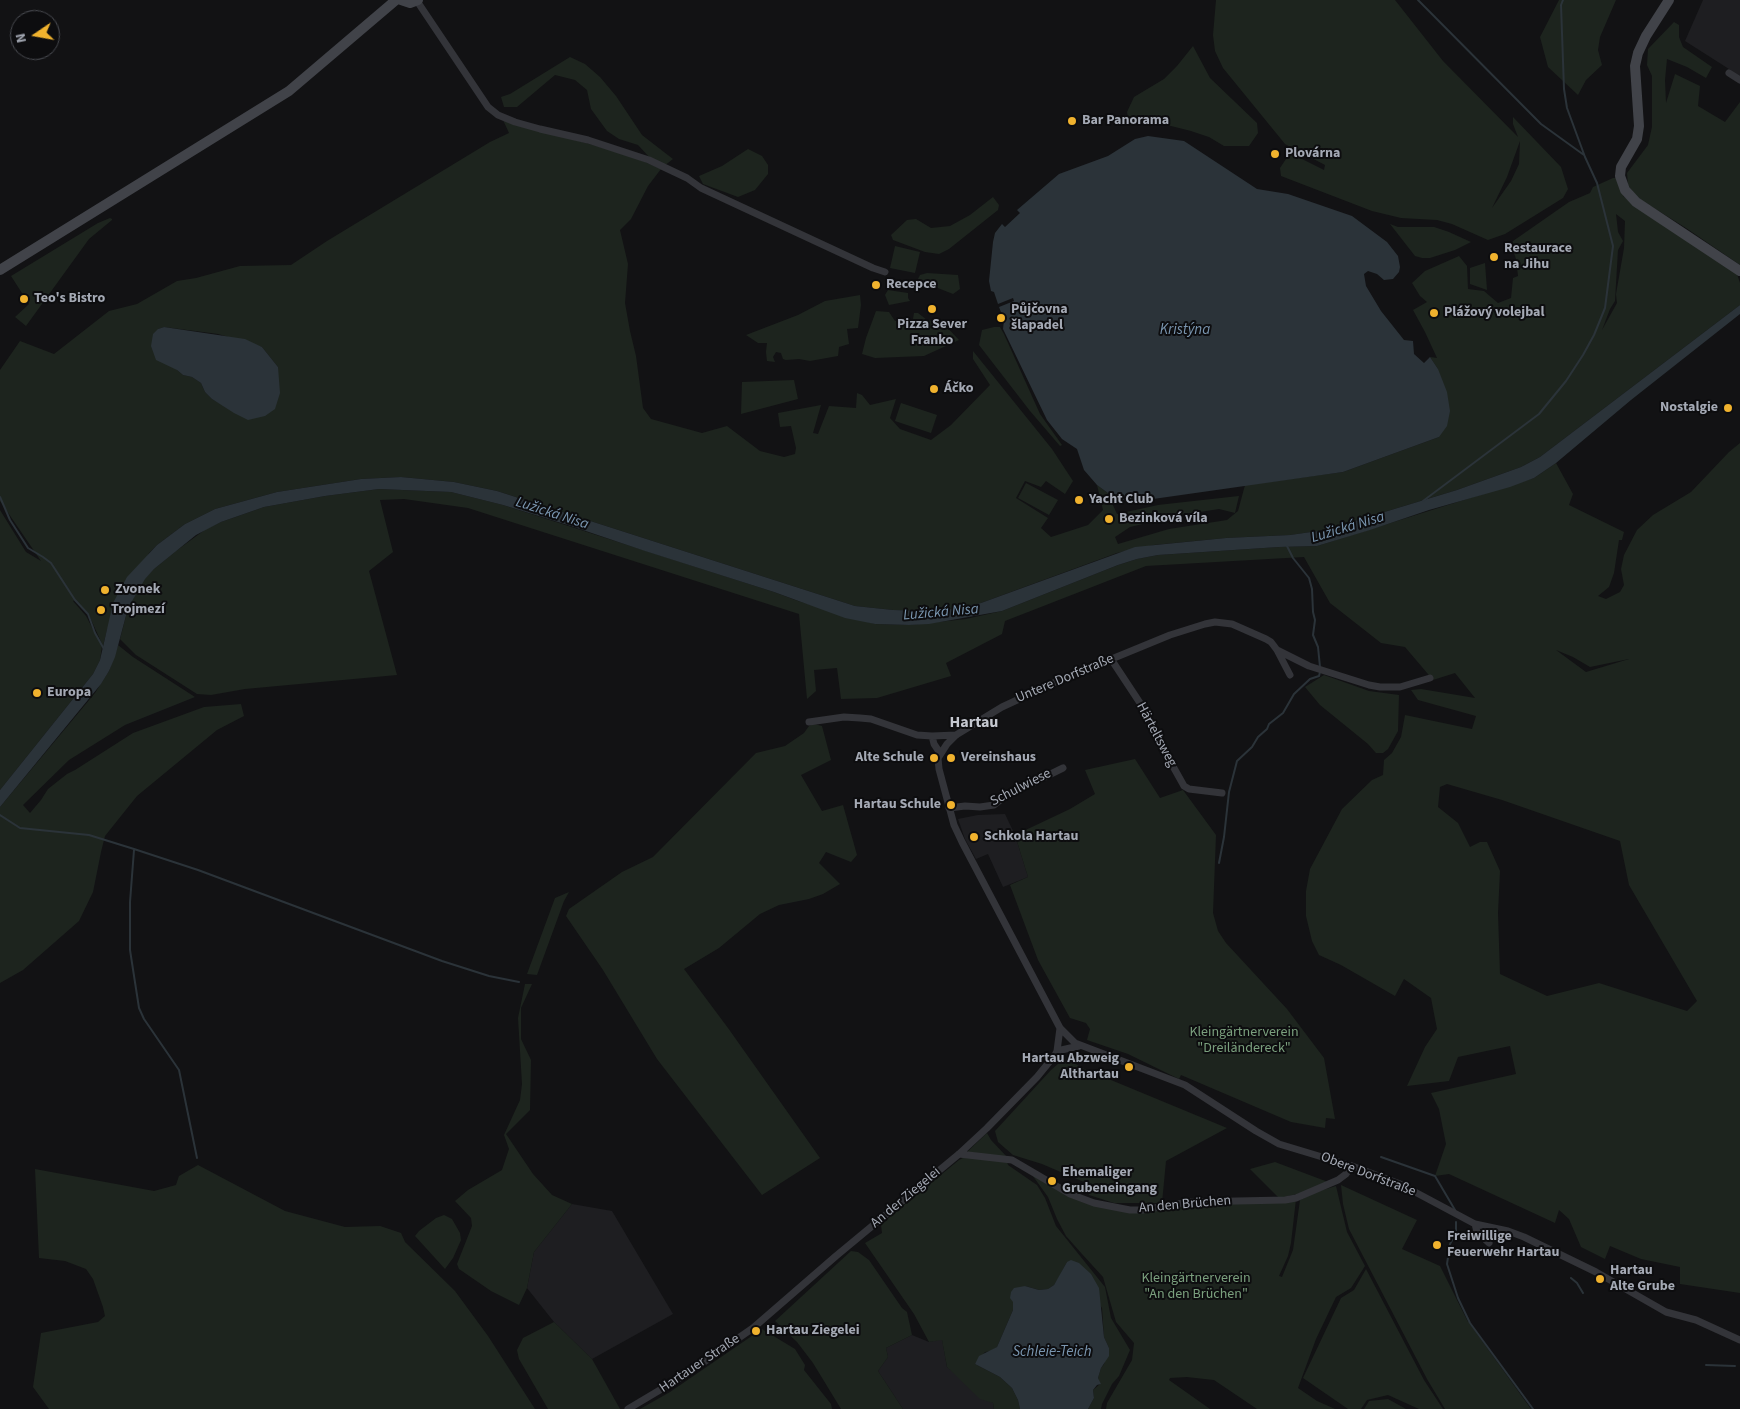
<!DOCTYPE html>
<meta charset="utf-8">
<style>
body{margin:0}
#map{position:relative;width:1740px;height:1409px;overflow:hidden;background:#121214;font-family:"Source Sans 3",sans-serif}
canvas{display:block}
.north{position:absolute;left:10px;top:10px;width:50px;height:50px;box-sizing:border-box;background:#0d0d0f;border:1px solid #494b51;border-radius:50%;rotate:258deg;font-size:14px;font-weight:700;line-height:20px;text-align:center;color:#a4a9b4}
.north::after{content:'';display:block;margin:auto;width:18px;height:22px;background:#f0b22e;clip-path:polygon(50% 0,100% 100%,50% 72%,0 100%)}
</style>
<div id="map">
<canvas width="1740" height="1409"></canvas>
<div class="north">N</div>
</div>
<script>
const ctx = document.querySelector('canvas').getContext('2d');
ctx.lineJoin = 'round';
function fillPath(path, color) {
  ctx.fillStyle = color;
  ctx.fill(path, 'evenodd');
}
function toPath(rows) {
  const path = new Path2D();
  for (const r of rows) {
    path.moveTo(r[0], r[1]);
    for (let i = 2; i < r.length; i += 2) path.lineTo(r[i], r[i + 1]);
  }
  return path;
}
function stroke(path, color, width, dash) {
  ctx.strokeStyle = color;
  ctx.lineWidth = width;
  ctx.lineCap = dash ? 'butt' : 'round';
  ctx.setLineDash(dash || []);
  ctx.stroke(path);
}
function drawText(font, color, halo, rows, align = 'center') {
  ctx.font = font + ' "Source Sans 3",sans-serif';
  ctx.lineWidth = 4;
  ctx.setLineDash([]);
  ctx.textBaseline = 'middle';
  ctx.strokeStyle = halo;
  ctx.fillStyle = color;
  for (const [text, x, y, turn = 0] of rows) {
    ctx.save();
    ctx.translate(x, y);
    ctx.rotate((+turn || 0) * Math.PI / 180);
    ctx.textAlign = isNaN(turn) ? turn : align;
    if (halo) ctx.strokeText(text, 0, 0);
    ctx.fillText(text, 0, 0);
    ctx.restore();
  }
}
const built = toPath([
 [1703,0,1740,0,1740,76,1685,41],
 [1005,814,1015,835,1028,877,1003,887,988,854,976,859,965,839,958,819,978,815],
 [572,1204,612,1211,673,1314,592,1359,554,1322,527,1288,534,1252],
 [912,1335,929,1342,942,1339,947,1367,993,1403,994,1409,903,1409,878,1371,888,1357,886,1348]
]);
const green = toPath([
 [1216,0,1395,0,1443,61,1518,137,1513,124,1513,117,1561,167,1568,189,1563,198,1505,234,1488,240,1452,224,1437,220,1401,218,1372,211,1281,176,1280,168,1290,153,1324,170,1325,165,1285,144,1223,68,1215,51,1213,35],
 [1520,141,1519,164,1511,181,1492,208,1507,177],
 [1559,0,1616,0,1600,37,1598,50,1602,65,1586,80,1578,95,1548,67,1540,37],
 [1674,22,1679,25,1679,37,1683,47,1712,67,1706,78,1687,67,1667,59,1665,80,1666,103,1675,74,1700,86,1698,106,1725,122,1740,102,1740,265,1686,228,1641,200,1634,194,1628,185,1627,173,1648,145,1652,127,1652,76,1647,65,1648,49],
 [1193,46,1210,78,1257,123,1258,133,1249,146,1224,146,1209,137,1191,131,1163,124,1155,118,1149,118,1143,122,1135,122,1128,117,1127,112,1134,97,1164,79,1177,66],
 [570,57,585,64,600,77,616,96,642,135,673,159,664,166,651,159,638,145,619,139,607,131,591,109,587,90,575,80,555,75,517,107,504,107,501,97,510,94],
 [503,120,629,155,661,169,648,186,631,219,620,230,628,264,625,303,630,331,636,356,643,408,651,419,702,433,727,426,760,451,784,457,795,454,796,448,791,426,780,427,778,413,821,405,813,433,818,434,829,406,856,408,857,393,862,395,870,405,896,399,890,418,900,429,931,440,951,425,990,385,973,359,973,351,1052,449,1073,481,1065,494,1046,481,1041,487,1025,481,1016,498,1048,518,1041,528,1051,537,1088,525,1103,510,1097,485,1116,499,1112,503,1117,514,1158,505,1239,496,1235,513,1219,509,1181,515,1130,527,1115,537,1118,544,1169,529,1227,520,1238,511,1245,485,1343,472,1439,437,1438,369,1430,357,1437,358,1425,332,1413,310,1427,302,1420,296,1412,283,1425,271,1459,256,1467,266,1468,289,1484,291,1498,303,1511,298,1513,278,1518,276,1516,259,1511,244,1513,241,1569,202,1590,193,1593,187,1613,178,1617,178,1625,194,1623,196,1737,274,1740,283,1740,305,1540,457,1521,467,1457,490,1325,530,1290,535,1226,538,1154,545,1117,553,981,603,952,609,931,611,893,610,855,606,497,491,454,482,401,477,361,479,277,492,215,509,185,524,157,545,149,553,107,630,103,646,88,613,75,600,73,601,86,616,102,646,100,660,93,674,0,790,0,510,26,552,41,561,0,501,0,370,20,341,54,354,109,311,137,304,177,281,196,278,240,266,291,265,327,241,490,142,509,133],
 [1616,214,1625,221,1624,248,1616,294,1617,303,1602,330,1610,309,1615,301,1618,250,1623,241,1618,232],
 [164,327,218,334,262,347,278,367,221,404,212,399,205,392,201,383,192,377,183,375,177,370,158,329],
 [748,149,762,156,768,165,768,174,755,190,738,197,703,184,699,176,722,166],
 [993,197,999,205,998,210,949,249,939,254,925,252,893,240,891,235,907,220,916,219,931,228,950,226,970,215],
 [110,218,112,219,112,220,89,239,26,326,15,317,29,304,11,276,98,223],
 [1390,224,1398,227,1434,227,1449,232,1471,242,1455,250,1430,258,1422,258,1415,256],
 [895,246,920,252,915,273,890,268],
 [1485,263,1487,290,1470,284,1470,268],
 [927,273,958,275,960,289,953,294,920,281,918,279,920,275],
 [888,290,908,293,908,298,910,301,889,305,885,295],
 [860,295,861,305,858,328,847,329,849,344,839,347,838,356,810,361,799,359,786,360,783,359,781,353,776,352,773,357,775,362,767,361,766,352,767,343,758,343,746,335,798,315,825,301],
 [876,311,889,312,895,321,909,321,913,319,914,313,918,313,927,320,943,323,959,340,924,356,875,358,862,354,866,338],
 [994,327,1000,327,1004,334,1040,414,1062,445,1060,446,1030,411,979,345,982,330],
 [794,380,798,399,741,414,742,382],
 [901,403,937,415,931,433,895,421],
 [1740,443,1740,1293,1680,1284,1680,1267,1641,1259,1610,1246,1605,1259,1581,1247,1569,1219,1559,1210,1555,1223,1449,1174,1435,1176,1446,1144,1439,1109,1431,1093,1516,1074,1510,1046,1458,1057,1449,1081,1407,1086,1425,1047,1437,1029,1431,998,1404,979,1395,996,1341,965,1319,955,1312,941,1306,916,1306,891,1310,869,1342,809,1372,780,1383,775,1384,760,1392,753,1401,737,1405,715,1472,729,1476,716,1418,700,1411,690,1421,689,1475,698,1455,673,1433,680,1405,647,1381,643,1330,603,1304,557,1146,566,1005,621,1002,634,946,663,951,676,877,698,841,699,837,668,814,670,816,691,807,699,799,614,468,508,404,499,380,500,393,552,369,571,397,675,245,689,211,695,197,694,136,655,120,639,128,608,144,579,154,569,176,551,206,529,221,522,264,507,325,496,379,489,451,492,503,505,774,592,798,601,875,624,909,625,966,619,1002,611,1118,565,1137,559,1158,555,1279,547,1317,546,1534,478,1556,463,1573,494,1569,505,1624,532,1622,540,1619,540,1614,573,1609,587,1598,596,1606,599,1620,592,1624,585,1621,569,1624,555,1637,530,1653,515,1691,492,1729,452],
 [1556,650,1573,657,1590,667,1629,659,1586,672],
 [1447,784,1502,800,1620,841,1629,885,1697,1001,1687,1011,1599,983,1547,996,1500,974,1498,913,1500,871,1487,842,1480,842,1470,847,1458,823,1438,807,1440,787],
 [1026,483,1058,500,1049,515,1018,498],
 [118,645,133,657,195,697,125,725,69,760,23,805,30,813,41,800,48,789,67,774,75,770,133,733,204,707,241,704,244,716,217,730,137,796,105,836,101,852,93,892,79,921,23,970,0,983,0,807,95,693,109,671],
 [1324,675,1369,691,1399,695,1398,731,1388,749,1383,753,1376,753,1368,744,1320,705,1305,687],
 [814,724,822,726,831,760,801,775,822,811,843,805,857,855,851,862,826,852,819,863,840,884,823,894,809,899,779,905,760,914,719,948,684,969,728,1028,820,1158,762,1195,657,1059,603,970,566,916,569,909,622,872,653,857,756,753,785,746,804,733,809,726],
 [1135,759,1160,798,1183,790,1216,835,1213,913,1218,931,1226,943,1287,1009,1324,1058,1335,1119,1326,1118,1325,1128,1291,1122,1188,1078,1181,1075,1179,1079,1128,1054,1087,1040,1090,1029,1086,1023,1070,1018,1038,960,1010,885,1028,877,1015,835,1070,809,1095,794,1085,770],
 [569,892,564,901,537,975,527,974,555,898],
 [525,984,532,984,521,1008,521,1039,531,1060,530,1110,506,1134,533,1174,552,1195,572,1204,534,1252,527,1288,519,1305,491,1291,459,1269,457,1264,472,1226,471,1218,455,1201,468,1190,502,1170,509,1149,504,1135,520,1100,522,1084,518,1018],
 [1068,1059,1082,1068,1227,1128,1166,1161,1162,1203,1114,1203,1089,1195,1084,1182,1042,1164,1013,1155,998,1142,995,1131,1051,1070,1059,1063],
 [987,1133,991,1140,1007,1157,967,1152],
 [965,1157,1007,1162,1008,1165,1037,1185,1045,1198,1056,1226,1105,1287,1111,1318,1130,1350,1119,1376,1112,1384,1102,1404,1101,1409,1088,1409,1094,1398,1093,1390,1100,1384,1098,1378,1101,1368,1104,1364,1109,1348,1104,1337,1102,1308,1067,1262,1058,1279,1054,1285,1048,1289,1039,1290,1025,1286,1013,1302,1013,1310,997,1347,991,1351,985,1352,975,1364,1000,1377,1012,1388,1018,1400,1020,1409,994,1409,993,1403,980,1399,947,1367,942,1340,929,1342,914,1314,865,1243,882,1233,881,1225,892,1215,959,1160],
 [1275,1162,1328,1182,1302,1193,1279,1198,1250,1169],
 [198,1165,285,1211,345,1227,380,1226,401,1233,405,1242,455,1291,488,1336,535,1409,49,1409,33,1387,41,1333,98,1322,105,1316,103,1307,93,1279,86,1269,65,1261,39,1258,35,1169,154,1191,176,1185,179,1176],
 [1030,1172,1068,1194,1120,1210,1189,1204,1296,1199,1291,1243,1288,1256,1279,1276,1282,1277,1293,1250,1300,1200,1313,1193,1336,1186,1347,1232,1365,1266,1351,1288,1336,1297,1333,1296,1336,1297,1316,1339,1298,1388,1317,1401,1335,1409,1257,1409,1214,1380,1187,1377,1170,1378,1169,1380,1210,1409,1106,1409,1107,1403,1132,1360,1134,1343,1116,1322,1103,1277,1082,1254,1066,1236,1057,1219,1048,1197],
 [1341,1185,1417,1220,1402,1249,1440,1266,1467,1320,1531,1409,1445,1409,1427,1379,1349,1229,1343,1204],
 [444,1215,452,1219,460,1233,461,1240,453,1258,445,1269,415,1236,419,1231,436,1218],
 [851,1251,858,1252,869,1260,902,1308,907,1312,912,1335,886,1348,888,1357,878,1371,903,1409,841,1409,813,1363,797,1342,775,1321],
 [1366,1269,1424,1380,1443,1409,1419,1409,1388,1395,1367,1400,1361,1409,1348,1409,1303,1378,1341,1298,1354,1290],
 [554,1322,592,1359,620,1409,548,1409,519,1359,517,1350,523,1338],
 [762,1329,795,1349,805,1365,804,1370,831,1404,832,1409,640,1409,670,1392],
 [1388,1399,1406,1409,1364,1409,1369,1401]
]);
const water = toPath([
 [1148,136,1184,141,1257,189,1288,194,1352,216,1387,242,1398,256,1400,267,1399,272,1393,279,1384,280,1377,274,1368,271,1364,274,1366,286,1381,311,1404,340,1413,341,1414,354,1424,363,1430,357,1438,369,1447,392,1450,411,1447,426,1439,437,1343,472,1132,502,1116,499,1097,485,1084,470,1077,449,1062,439,1047,420,1003,329,1004,320,999,307,1014,301,1013,298,998,304,994,292,991,291,989,281,993,242,995,233,1002,224,1005,227,1020,213,1017,210,1059,174,1108,156,1135,139],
 [1740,305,1740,314,1631,400,1556,463,1534,478,1510,487,1429,510,1370,530,1317,546,1279,547,1158,555,1137,559,1118,565,1002,611,929,624,909,625,875,624,845,618,774,592,645,551,571,526,503,505,451,492,379,489,325,496,264,507,221,522,196,535,154,569,145,579,128,608,115,657,109,671,101,684,0,807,0,790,93,674,100,660,113,603,127,577,157,545,185,524,215,509,277,492,361,479,401,477,454,482,497,491,855,606,893,610,931,611,952,609,981,603,1135,547,1226,538,1290,535,1325,530,1457,490,1521,467,1540,457],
 [164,327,245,339,262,347,278,367,280,393,275,409,265,416,248,420,234,413,212,399,205,392,201,383,192,377,183,375,177,370,156,360,151,346,153,334,158,329],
 [1071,1260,1079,1263,1091,1274,1099,1288,1104,1337,1109,1348,1109,1356,1101,1368,1098,1378,1101,1384,1097,1385,1093,1390,1094,1398,1088,1409,1020,1409,1018,1400,1012,1388,1000,1377,975,1364,979,1356,997,1347,1013,1310,1013,1302,1010,1298,1011,1292,1014,1288,1025,1286,1039,1290,1048,1289,1054,1285,1067,1262]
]);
const stream = toPath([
 [1418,0,1541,124,1584,155],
 [0,497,10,520,28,548,43,557,51,563,75,600,88,614,95,633,104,649],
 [1423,501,1539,414,1566,381,1583,355,1594,335,1605,308,1613,246,1597,183,1585,157,1567,108,1564,89,1561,5,1563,0],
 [1287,546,1293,558,1309,578,1312,589,1313,612,1315,620,1313,635,1318,647,1320,667],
 [0,815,20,828,89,835,134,849,198,870,442,961,489,976,519,982],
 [134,850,130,902,130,950,139,1008,144,1019,179,1070,197,1158],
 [1219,863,1224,837,1229,792,1237,761,1252,747,1258,737,1267,729,1269,724,1283,713,1294,694,1310,679,1319,676,1320,672],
 [1381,1157,1435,1176,1455,1210],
 [1456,1222,1456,1233,1450,1244,1447,1264,1458,1298,1470,1323,1533,1409],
 [1571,1278,1577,1283,1583,1293],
 [1706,1365,1735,1366]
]);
const street = toPath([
 [417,1,488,107,498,115,515,122,540,129,588,140,649,160,687,178,701,188,873,268,885,272],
 [1729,73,1740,80],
 [1277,650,1290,675],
 [1111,659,1146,712,1160,743,1184,786,1189,789,1222,793],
 [1430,678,1400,687,1380,687,1369,685,1309,666,1277,650,1271,642,1266,639,1232,624,1215,622,1205,624,1170,635,1058,681,1002,707,956,735,947,744,938,758,939,769,954,825,962,842,1060,1028,1075,1043,1185,1085,1256,1131,1279,1144,1352,1166,1400,1184,1475,1224,1508,1231,1524,1237,1596,1272,1666,1312,1696,1320,1740,1340],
 [809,722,844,717,860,718,871,719,917,735,932,736,956,735],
 [932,736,934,744,940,753],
 [949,808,965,806,980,807,994,805,1004,797,1063,768],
 [1057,1051,1079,1046],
 [959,1154,1012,1160,1070,1194,1094,1203,1130,1210,1143,1210,1189,1202,1285,1200,1296,1198,1338,1180,1346,1174,1352,1166],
 [1475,1224,1477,1232,1489,1243],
 [628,1409,685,1375,753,1328,836,1256,959,1154,987,1128,1037,1077,1055,1055,1057,1051,1060,1028]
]);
const secondary = toPath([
 [401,0,410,3,418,0],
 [1669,0,1646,36,1638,53,1635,66,1639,126,1637,139,1621,167,1620,176,1625,190,1636,202,1740,271],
 [0,270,289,91,396,0]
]);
const markers = [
 [1072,121,5,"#f0b22e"],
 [1275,154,5,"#f0b22e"],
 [1494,257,5,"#f0b22e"],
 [876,285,5,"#f0b22e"],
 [24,299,5,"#f0b22e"],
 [932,309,5,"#f0b22e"],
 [1434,313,5,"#f0b22e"],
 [1001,318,5,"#f0b22e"],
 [934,389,5,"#f0b22e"],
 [1728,408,5,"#f0b22e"],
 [1079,500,5,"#f0b22e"],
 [1109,519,5,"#f0b22e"],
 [105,590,5,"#f0b22e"],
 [101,610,5,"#f0b22e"],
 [37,693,5,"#f0b22e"],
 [934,758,5,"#f0b22e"],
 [951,758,5,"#f0b22e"],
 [951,805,5,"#f0b22e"],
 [974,837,5,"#f0b22e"],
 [1129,1067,5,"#f0b22e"],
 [1052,1181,5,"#f0b22e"],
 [1437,1245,5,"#f0b22e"],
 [1600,1279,5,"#f0b22e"],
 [756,1331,5,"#f0b22e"]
];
const poiNames = [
 ["Bar Panorama",1082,121],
 ["Plovárna",1285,154],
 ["Restaurace",1504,249],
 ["na Jihu",1504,265],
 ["Recepce",886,285],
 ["Teo's Bistro",34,299],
 ["Půjčovna",1011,310],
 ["šlapadel",1011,326],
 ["Plážový volejbal",1444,313],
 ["Pizza Sever",932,325,"center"],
 ["Franko",932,341,"center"],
 ["Áčko",944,389],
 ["Nostalgie",1718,408,"right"],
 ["Yacht Club",1089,500],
 ["Bezinková víla",1119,519],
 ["Zvonek",115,590],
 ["Trojmezí",111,610],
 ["Europa",47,693],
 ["Alte Schule",924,758,"right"],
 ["Vereinshaus",961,758],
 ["Hartau Schule",941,805,"right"],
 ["Schkola Hartau",984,837],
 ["Hartau Abzweig",1119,1059,"right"],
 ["Althartau",1119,1075,"right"],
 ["Ehemaliger",1062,1173],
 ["Grubeneingang",1062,1189],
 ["Freiwillige",1447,1237],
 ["Feuerwehr Hartau",1447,1253],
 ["Hartau",1610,1271],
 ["Alte Grube",1610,1287],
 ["Hartau Ziegelei",766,1331]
];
const streetNames = [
 ["Untere Dorfstraße",1065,679,-23],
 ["Härteltsweg",1156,735,62],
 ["Schulwiese",1021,788,-27],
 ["Obere Dorfstraße",1368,1175,21],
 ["An der Ziegelei",906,1198,-40],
 ["An den Brüchen",1185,1205,-5],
 ["Hartauer Straße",700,1364,-34]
];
const parkNames = [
 ["Kleingärtnerverein",1244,1033],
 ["\"Dreiländereck\"",1244,1049],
 ["Kleingärtnerverein",1196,1279],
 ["\"An den Brüchen\"",1196,1295]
];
const waterNames = [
 ["Kristýna",1185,331],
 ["Lužická Nisa",552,514,18],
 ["Lužická Nisa",1348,528,-17],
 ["Lužická Nisa",941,613,-5],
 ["Schleie-Teich",1052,1353]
];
const quarterNames = [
 ["Hartau",974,723]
];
fillPath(built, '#1e1e21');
fillPath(green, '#1d241e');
fillPath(water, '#2b3339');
stroke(stream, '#2b3339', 2);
stroke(street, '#333439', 7);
stroke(secondary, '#414349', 10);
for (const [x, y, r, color] of markers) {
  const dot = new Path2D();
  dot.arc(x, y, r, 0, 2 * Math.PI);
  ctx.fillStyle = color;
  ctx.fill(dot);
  stroke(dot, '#0d0d0f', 2);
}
drawText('bold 14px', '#a4a9b4', '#0d0d0f', poiNames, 'left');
drawText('14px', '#a4a9b4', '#0d0d0f', streetNames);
drawText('14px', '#7ba07e', '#0d0d0f', parkNames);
drawText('italic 15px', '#7a96b0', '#0d0d0f', waterNames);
drawText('bold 16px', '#c5c8d0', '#0d0d0f', quarterNames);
</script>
